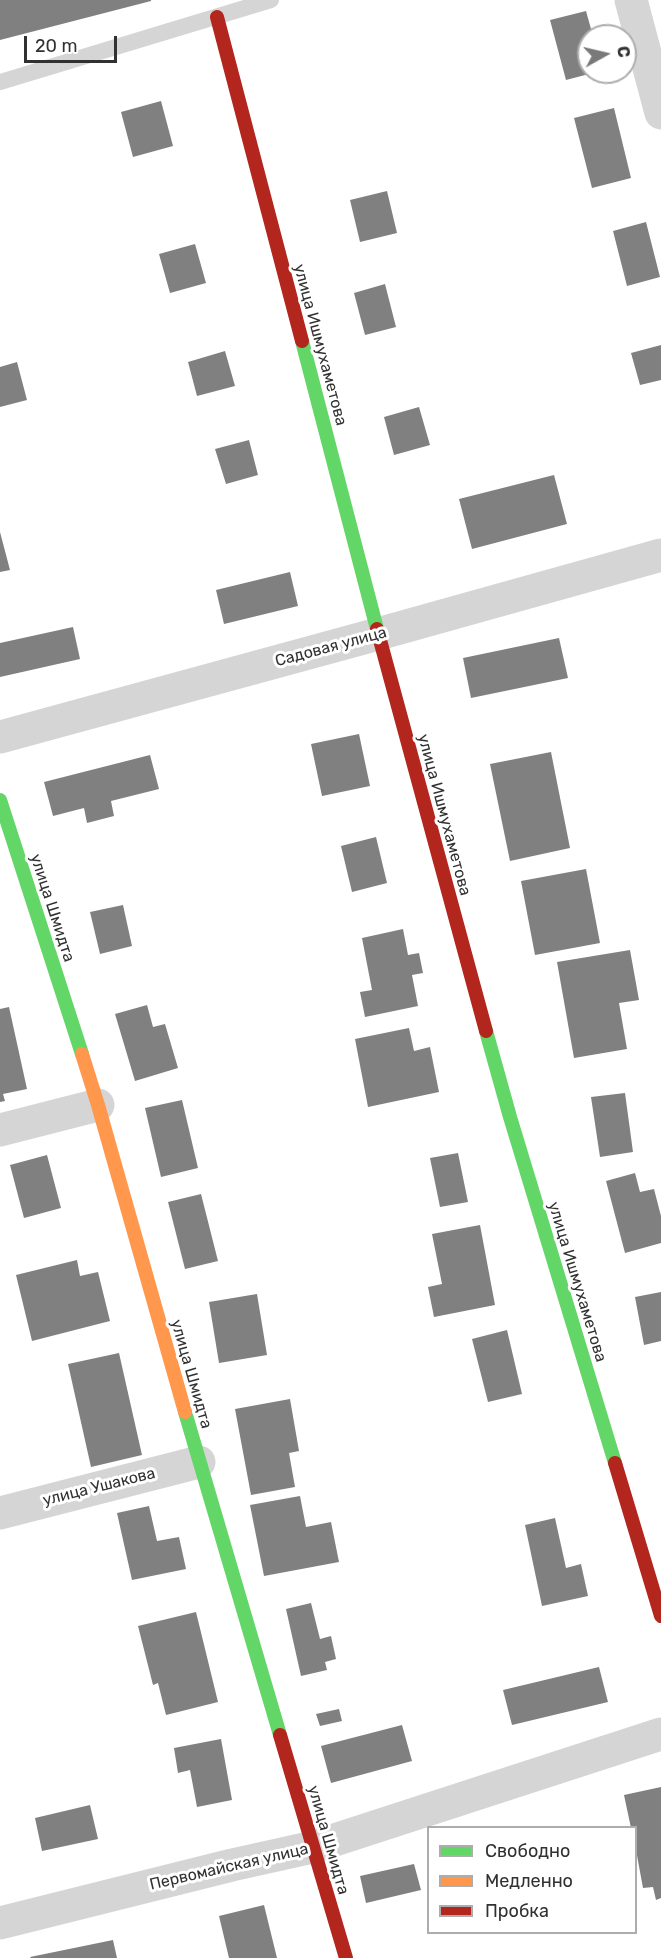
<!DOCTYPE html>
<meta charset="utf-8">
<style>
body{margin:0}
#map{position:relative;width:661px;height:1958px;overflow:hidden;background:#fff;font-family:Rubik,sans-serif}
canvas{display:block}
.legend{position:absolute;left:427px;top:1826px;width:210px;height:108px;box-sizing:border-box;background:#fff;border:2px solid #adadad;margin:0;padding:8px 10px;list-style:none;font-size:18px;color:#313131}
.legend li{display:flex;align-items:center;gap:12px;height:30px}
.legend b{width:30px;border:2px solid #adadad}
.north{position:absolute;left:577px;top:24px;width:60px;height:60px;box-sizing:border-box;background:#fff;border:2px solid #adadad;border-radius:50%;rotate:82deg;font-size:16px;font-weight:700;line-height:24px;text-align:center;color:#313131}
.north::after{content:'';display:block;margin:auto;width:21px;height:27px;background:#797979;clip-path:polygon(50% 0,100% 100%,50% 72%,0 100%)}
.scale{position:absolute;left:24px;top:36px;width:93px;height:27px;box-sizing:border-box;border:3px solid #313131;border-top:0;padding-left:8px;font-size:18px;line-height:21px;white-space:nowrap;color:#313131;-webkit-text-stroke:4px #fff;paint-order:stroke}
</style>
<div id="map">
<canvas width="661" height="1958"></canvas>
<ul class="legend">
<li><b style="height:8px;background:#63d668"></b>Свободно</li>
<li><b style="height:8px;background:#ff974d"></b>Медленно</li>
<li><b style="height:8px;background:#b3261e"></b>Пробка</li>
</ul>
<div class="north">С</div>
<div class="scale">20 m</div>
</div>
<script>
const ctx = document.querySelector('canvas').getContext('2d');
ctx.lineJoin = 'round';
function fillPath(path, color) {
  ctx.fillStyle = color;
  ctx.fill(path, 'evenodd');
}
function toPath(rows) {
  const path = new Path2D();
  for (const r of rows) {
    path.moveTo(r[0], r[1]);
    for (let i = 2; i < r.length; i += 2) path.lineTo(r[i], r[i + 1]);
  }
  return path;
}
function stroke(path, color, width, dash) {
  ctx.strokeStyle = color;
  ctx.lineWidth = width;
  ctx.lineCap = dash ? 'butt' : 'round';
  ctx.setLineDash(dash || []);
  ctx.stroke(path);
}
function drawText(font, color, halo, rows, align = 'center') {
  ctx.font = font + ' Rubik,sans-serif';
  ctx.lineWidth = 6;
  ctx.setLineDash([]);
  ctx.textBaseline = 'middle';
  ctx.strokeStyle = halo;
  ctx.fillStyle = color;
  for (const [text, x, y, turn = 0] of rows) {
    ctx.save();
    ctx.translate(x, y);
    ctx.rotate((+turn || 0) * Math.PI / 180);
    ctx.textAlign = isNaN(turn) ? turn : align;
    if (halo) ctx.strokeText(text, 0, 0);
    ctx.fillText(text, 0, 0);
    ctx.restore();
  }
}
const building = toPath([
 [0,0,151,0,151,1,0,40],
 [586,11,593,36,589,36,589,74,566,80,550,20],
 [161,101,173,146,133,157,121,112],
 [614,108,631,178,592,188,574,118],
 [387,191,397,233,360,242,350,200],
 [646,222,660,277,627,286,613,231],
 [195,244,206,283,170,293,159,254],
 [385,284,396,327,365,335,354,293],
 [661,345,661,380,640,385,631,353],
 [225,351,235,386,197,396,188,362],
 [17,362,27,400,0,407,0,367],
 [419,407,430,445,394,455,384,417],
 [249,440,258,475,226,484,215,449],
 [554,475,567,524,472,549,459,499],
 [0,532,10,570,0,572],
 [290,572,298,606,224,624,216,590],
 [73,627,80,659,0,677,0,643],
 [559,638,568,678,471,698,463,658],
 [359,734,370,786,322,796,311,744],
 [551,752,570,848,510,861,490,764],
 [150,755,159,789,111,801,114,816,87,823,84,808,53,816,44,782],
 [376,837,387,883,352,892,341,846],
 [586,869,600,943,535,955,521,881],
 [123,905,132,946,100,954,90,912],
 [403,929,408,955,419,953,423,973,412,975,418,1006,365,1017,360,992,372,990,362,938],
 [630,950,639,1000,619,1003,627,1049,574,1058,557,962],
 [147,1005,153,1027,165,1024,178,1068,135,1081,115,1014],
 [9,1007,27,1089,3,1094,5,1101,0,1102,0,1009],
 [409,1028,414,1051,430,1047,439,1092,368,1107,355,1039],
 [625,1093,633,1152,600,1157,591,1097],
 [182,1100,198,1168,161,1177,145,1108],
 [458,1153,468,1202,440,1207,430,1158],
 [47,1155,61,1208,24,1218,10,1165],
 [635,1173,640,1192,654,1189,661,1216,661,1243,625,1253,606,1181],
 [201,1194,218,1261,185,1269,168,1202],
 [480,1225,495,1305,434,1317,428,1287,442,1284,432,1234],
 [77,1260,80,1276,98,1272,110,1321,32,1341,16,1275],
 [661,1292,661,1341,644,1345,635,1297],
 [257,1294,267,1355,219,1363,209,1302],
 [507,1330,522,1394,488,1402,472,1339],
 [119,1353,142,1455,91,1467,68,1364],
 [290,1399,299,1451,289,1453,295,1487,251,1495,235,1409],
 [300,1496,306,1527,331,1522,339,1562,264,1576,250,1505],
 [149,1506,157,1541,179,1537,186,1569,132,1580,117,1513],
 [555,1518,566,1568,581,1564,588,1596,542,1606,525,1525],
 [311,1603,320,1639,331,1636,336,1659,325,1662,327,1670,301,1676,286,1609],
 [196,1612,218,1702,166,1715,158,1683,153,1685,138,1626],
 [599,1667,608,1702,512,1725,503,1690],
 [339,1709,342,1721,320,1726,316,1714],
 [402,1725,412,1761,331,1783,321,1746],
 [221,1739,232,1800,197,1807,190,1770,178,1773,174,1748],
 [661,1787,661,1898,656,1900,653,1887,643,1888,636,1850,636,1828,631,1828,624,1795],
 [90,1805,98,1839,42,1851,35,1818],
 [414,1864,421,1890,366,1903,360,1876],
 [264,1905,277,1958,229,1958,219,1916],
 [113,1940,117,1958,31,1958,30,1957]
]);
const lane = toPath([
 [0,82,271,0]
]);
const street = toPath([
 [631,0,661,113],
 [0,737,378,634,661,555],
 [0,1130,98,1105],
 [0,1513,199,1462],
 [0,1923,232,1865,313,1847,661,1734]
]);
const fast = toPath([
 [302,341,377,629],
 [0,800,82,1054],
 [486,1031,510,1117,615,1463],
 [185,1412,280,1735]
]);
const slow = toPath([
 [82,1054,98,1105,185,1412]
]);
const jam = toPath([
 [217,17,302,341],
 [377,629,486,1031],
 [615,1463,661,1616],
 [280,1735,346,1958]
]);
const streetNames = [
 ["улица Ишмухаметова",320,345,75],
 ["Садовая улица",331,647,-15],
 ["улица Ишмухаметова",444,815,75],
 ["улица Шмидта",52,908,72],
 ["улица Ишмухаметова",577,1282,73],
 ["улица Шмидта",191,1374,74],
 ["улица Ушакова",99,1487,-14],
 ["улица Шмидта",328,1840,74],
 ["Первомайская улица",229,1867,-13]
];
fillPath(building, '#808080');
stroke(lane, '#d5d5d5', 16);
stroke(street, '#d5d5d5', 33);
stroke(fast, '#63d668', 14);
stroke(slow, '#ff974d', 14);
stroke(jam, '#b3261e', 14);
drawText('16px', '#313131', '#fff', streetNames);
</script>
